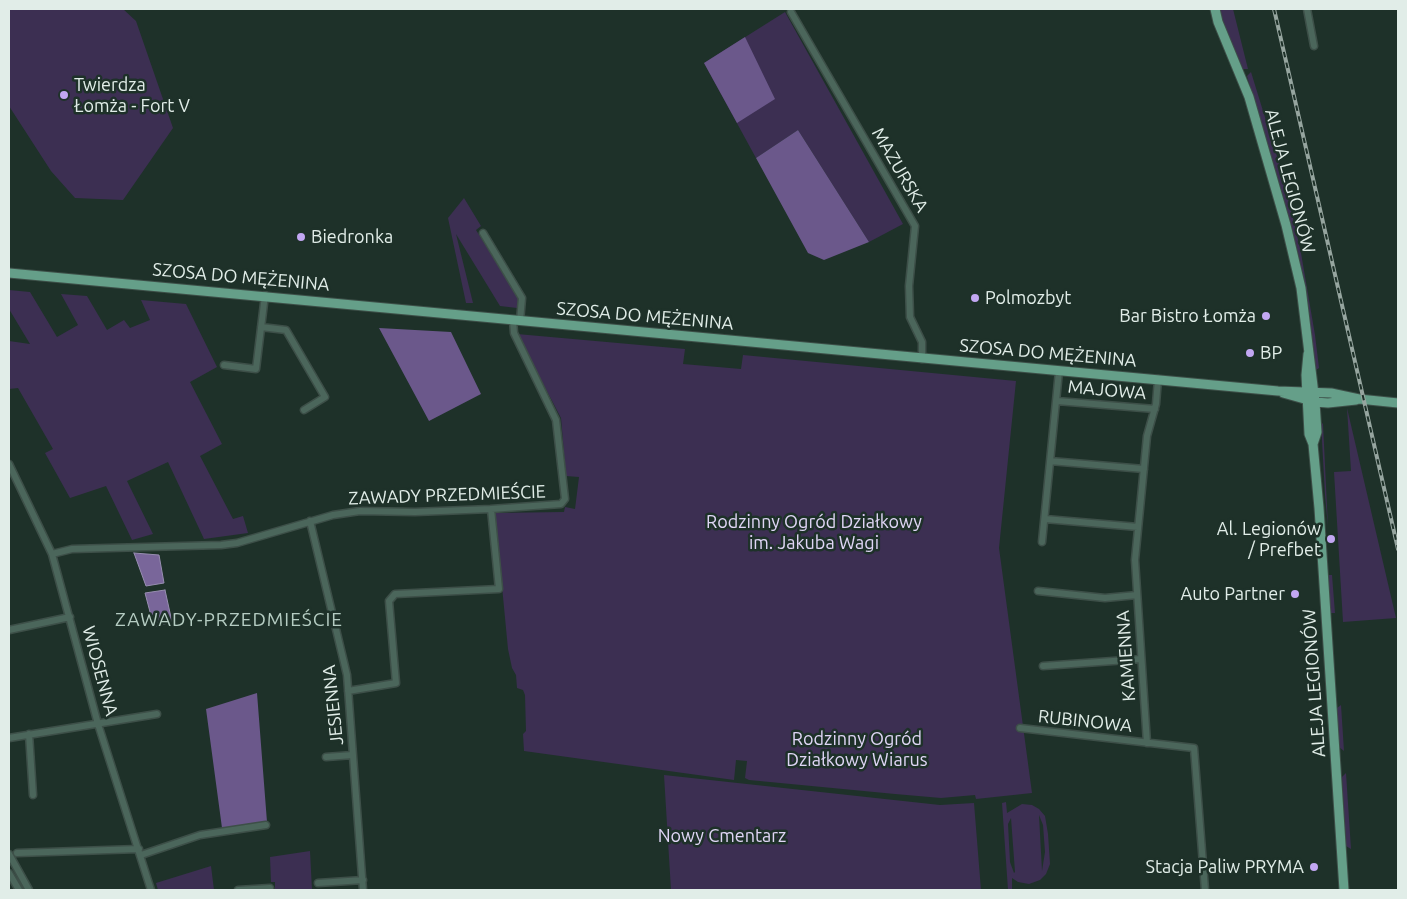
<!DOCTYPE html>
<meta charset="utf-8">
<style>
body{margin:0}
#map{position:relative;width:1407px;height:899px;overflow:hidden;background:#1e3129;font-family:Ubuntu,sans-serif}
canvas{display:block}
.frame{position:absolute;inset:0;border:10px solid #e1ede8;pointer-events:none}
</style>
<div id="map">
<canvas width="1407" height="899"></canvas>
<div class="frame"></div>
</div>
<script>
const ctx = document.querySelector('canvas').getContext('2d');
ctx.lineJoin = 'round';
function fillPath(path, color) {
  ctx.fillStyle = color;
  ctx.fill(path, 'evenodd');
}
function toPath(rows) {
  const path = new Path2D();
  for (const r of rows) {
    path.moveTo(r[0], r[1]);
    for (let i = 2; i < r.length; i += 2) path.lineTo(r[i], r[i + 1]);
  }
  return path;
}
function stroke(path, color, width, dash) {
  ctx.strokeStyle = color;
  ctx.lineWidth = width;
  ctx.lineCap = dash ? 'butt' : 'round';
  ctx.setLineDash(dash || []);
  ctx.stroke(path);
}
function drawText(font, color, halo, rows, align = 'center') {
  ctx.font = font + ' Ubuntu,sans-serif';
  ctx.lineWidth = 5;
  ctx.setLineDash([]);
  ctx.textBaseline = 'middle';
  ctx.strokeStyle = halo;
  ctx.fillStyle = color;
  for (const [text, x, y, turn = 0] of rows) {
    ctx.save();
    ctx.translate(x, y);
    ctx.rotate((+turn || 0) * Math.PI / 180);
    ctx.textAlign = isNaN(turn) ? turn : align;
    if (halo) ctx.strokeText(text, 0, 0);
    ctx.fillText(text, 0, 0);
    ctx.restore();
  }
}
const green = toPath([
 [9,9,123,9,136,21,173,128,123,200,75,198,51,171,9,106],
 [1220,9,1233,9,1248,69,1243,69,1228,35,1219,11],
 [785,12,903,224,869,242,798,130,756,158,704,63],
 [1251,72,1284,179,1301,253,1315,335,1319,368,1316,370,1306,290,1298,253,1247,76],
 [464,198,481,226,476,230,519,299,517,308,500,306,456,234,473,303,466,303,448,218],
 [9,290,30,292,57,337,78,325,61,294,87,296,107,330,124,320,130,328,150,320,141,300,186,304,217,367,190,382,222,444,200,456,233,519,243,516,248,533,204,539,168,462,127,481,153,534,132,540,106,486,70,498,45,453,53,449,18,388,9,389,9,341,30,344,9,309],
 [517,334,685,349,683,364,741,369,743,355,1016,381,999,548,1032,793,976,799,975,795,941,798,895,794,749,780,745,778,747,761,736,760,734,780,524,751,523,734,526,731,525,695,523,690,517,688,516,675,512,668,508,649,495,513,564,512,565,507,575,509,579,477,566,476,561,418],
 [1347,408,1396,618,1343,622,1334,472,1351,471],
 [1321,422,1323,424,1328,527,1325,495],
 [1328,575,1332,575,1335,613,1330,613],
 [1341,705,1344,751,1339,747,1337,708],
 [1346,773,1351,849,1346,846,1342,777],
 [664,775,940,805,974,803,981,890,671,890],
 [1006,802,1007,813,1022,804,1032,805,1039,809,1045,816,1048,834,1050,864,1046,874,1040,880,1029,884,1018,882,1012,878,1012,890,1008,890,1002,803],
 [1039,815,1043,825,1045,852,1042,871],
 [1011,818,1015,872,1014,873,1010,862,1008,824],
 [310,851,312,890,275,890,275,882,271,882,270,857],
 [211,866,214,890,158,890,156,883]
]);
const forest = toPath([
 [745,37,775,99,737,123,704,63],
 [798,130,869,242,824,260,808,253,756,158],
 [379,328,451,332,481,394,429,421],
 [257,693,267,822,222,828,206,709]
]);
const water = toPath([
 [134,553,159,555,164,583,146,586,134,553],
 [165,590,172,622,154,627,145,593,165,590]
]);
const minor = toPath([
 [1307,9,1314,46],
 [791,12,915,226,909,286,910,317,922,342,922,359],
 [483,233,522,298,520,321],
 [261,327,286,330,325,397,304,410],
 [224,365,256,369,265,295],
 [1057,401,1155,409],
 [1050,461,1144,469],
 [9,464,52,554,98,724,151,890],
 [1045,519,1138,527],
 [310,521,347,675,363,890],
 [1042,542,1059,371],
 [52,554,72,549,221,545,237,543,333,515,360,511,415,512,491,509,561,504,565,499,556,420,514,333,513,320],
 [1038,591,1105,598,1137,595],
 [9,630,70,617],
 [1043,666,1141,659],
 [348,691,396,683,389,601,395,594,499,589,491,509],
 [1020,728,1194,748,1205,890],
 [29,734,33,795],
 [9,738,157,714],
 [1147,743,1135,560,1147,436,1156,404,1158,379],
 [326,757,353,755],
 [17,853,139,849],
 [9,854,29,890],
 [141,855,200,835,266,825],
 [9,873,19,890],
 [318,883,363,880],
 [238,890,270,888,270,890]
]);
const major = toPath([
 [1215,9,1218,22,1249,97,1286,225,1301,288,1315,402,1317,432,1313,444],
 [9,273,1278,391,1331,393,1359,399,1398,403],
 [1308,354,1306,375,1309,434,1313,444,1319,508,1344,890],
 [1283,393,1315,402,1328,403,1356,400]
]);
const rail = toPath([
 [1274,9,1398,549]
]);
const markers = [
 [64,95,5,"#c2a7f2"],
 [301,237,5,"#c2a7f2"],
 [975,298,5,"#c2a7f2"],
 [1266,316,5,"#c2a7f2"],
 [1250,353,5,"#c2a7f2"],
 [1331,539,5,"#c2a7f2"],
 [1295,594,5,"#c2a7f2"],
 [1314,867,5,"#c2a7f2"]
];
const poiNames = [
 ["Twierdza",74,85],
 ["Łomża - Fort V",74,106],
 ["Biedronka",311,237],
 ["Polmozbyt",985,298],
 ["Bar Bistro Łomża",1256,316,"right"],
 ["BP",1260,353],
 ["Al. Legionów",1321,529,"right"],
 ["/ Prefbet",1321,550,"right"],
 ["Auto Partner",1285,594,"right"],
 ["Stacja Paliw PRYMA",1304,867,"right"]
];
const streetNames = [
 ["MAZURSKA",900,170,60],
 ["ALEJA LEGIONÓW",1290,181,75],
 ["SZOSA DO MĘŻENINA",241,277,5],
 ["SZOSA DO MĘŻENINA",645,316,5],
 ["SZOSA DO MĘŻENINA",1048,353,5],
 ["MAJOWA",1107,390,5],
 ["ZAWADY PRZEDMIEŚCIE",447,495,-2],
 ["KAMIENNA",1126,656,-94],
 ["WIOSENNA",100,671,75],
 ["ALEJA LEGIONÓW",1314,683,-94],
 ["JESIENNA",333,705,-96],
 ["RUBINOWA",1085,721,6]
];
const parkNames = [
 ["Rodzinny Ogród Działkowy",814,522],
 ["im. Jakuba Wagi",814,543],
 ["Rodzinny Ogród",857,739],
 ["Działkowy Wiarus",857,760],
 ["Nowy Cmentarz",722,836]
];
const neighbourhoodNames = [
 ["ZAWADY-PRZEDMIEŚCIE",229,620]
];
fillPath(green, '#3c2f52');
fillPath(forest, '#6b588b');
fillPath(water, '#79669a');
stroke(water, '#988eb1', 1);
stroke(minor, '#3d4f48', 9);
stroke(major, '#3d4f48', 11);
stroke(minor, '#4b665b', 6);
stroke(major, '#659f89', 9);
stroke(rail, '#96a59f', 4);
stroke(rail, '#1e3129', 2, [5.5]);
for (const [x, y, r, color] of markers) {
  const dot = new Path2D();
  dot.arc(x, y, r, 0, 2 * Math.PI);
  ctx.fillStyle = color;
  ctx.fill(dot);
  stroke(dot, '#1e3129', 2);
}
drawText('18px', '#e1ede8', '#1e3129', poiNames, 'left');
drawText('18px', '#e1ede8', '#1e3129', streetNames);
drawText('18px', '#e0d6f6', '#1e3129', parkNames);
ctx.letterSpacing = '1px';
drawText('19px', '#b5ccc2', '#1e3129', neighbourhoodNames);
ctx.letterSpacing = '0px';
</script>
